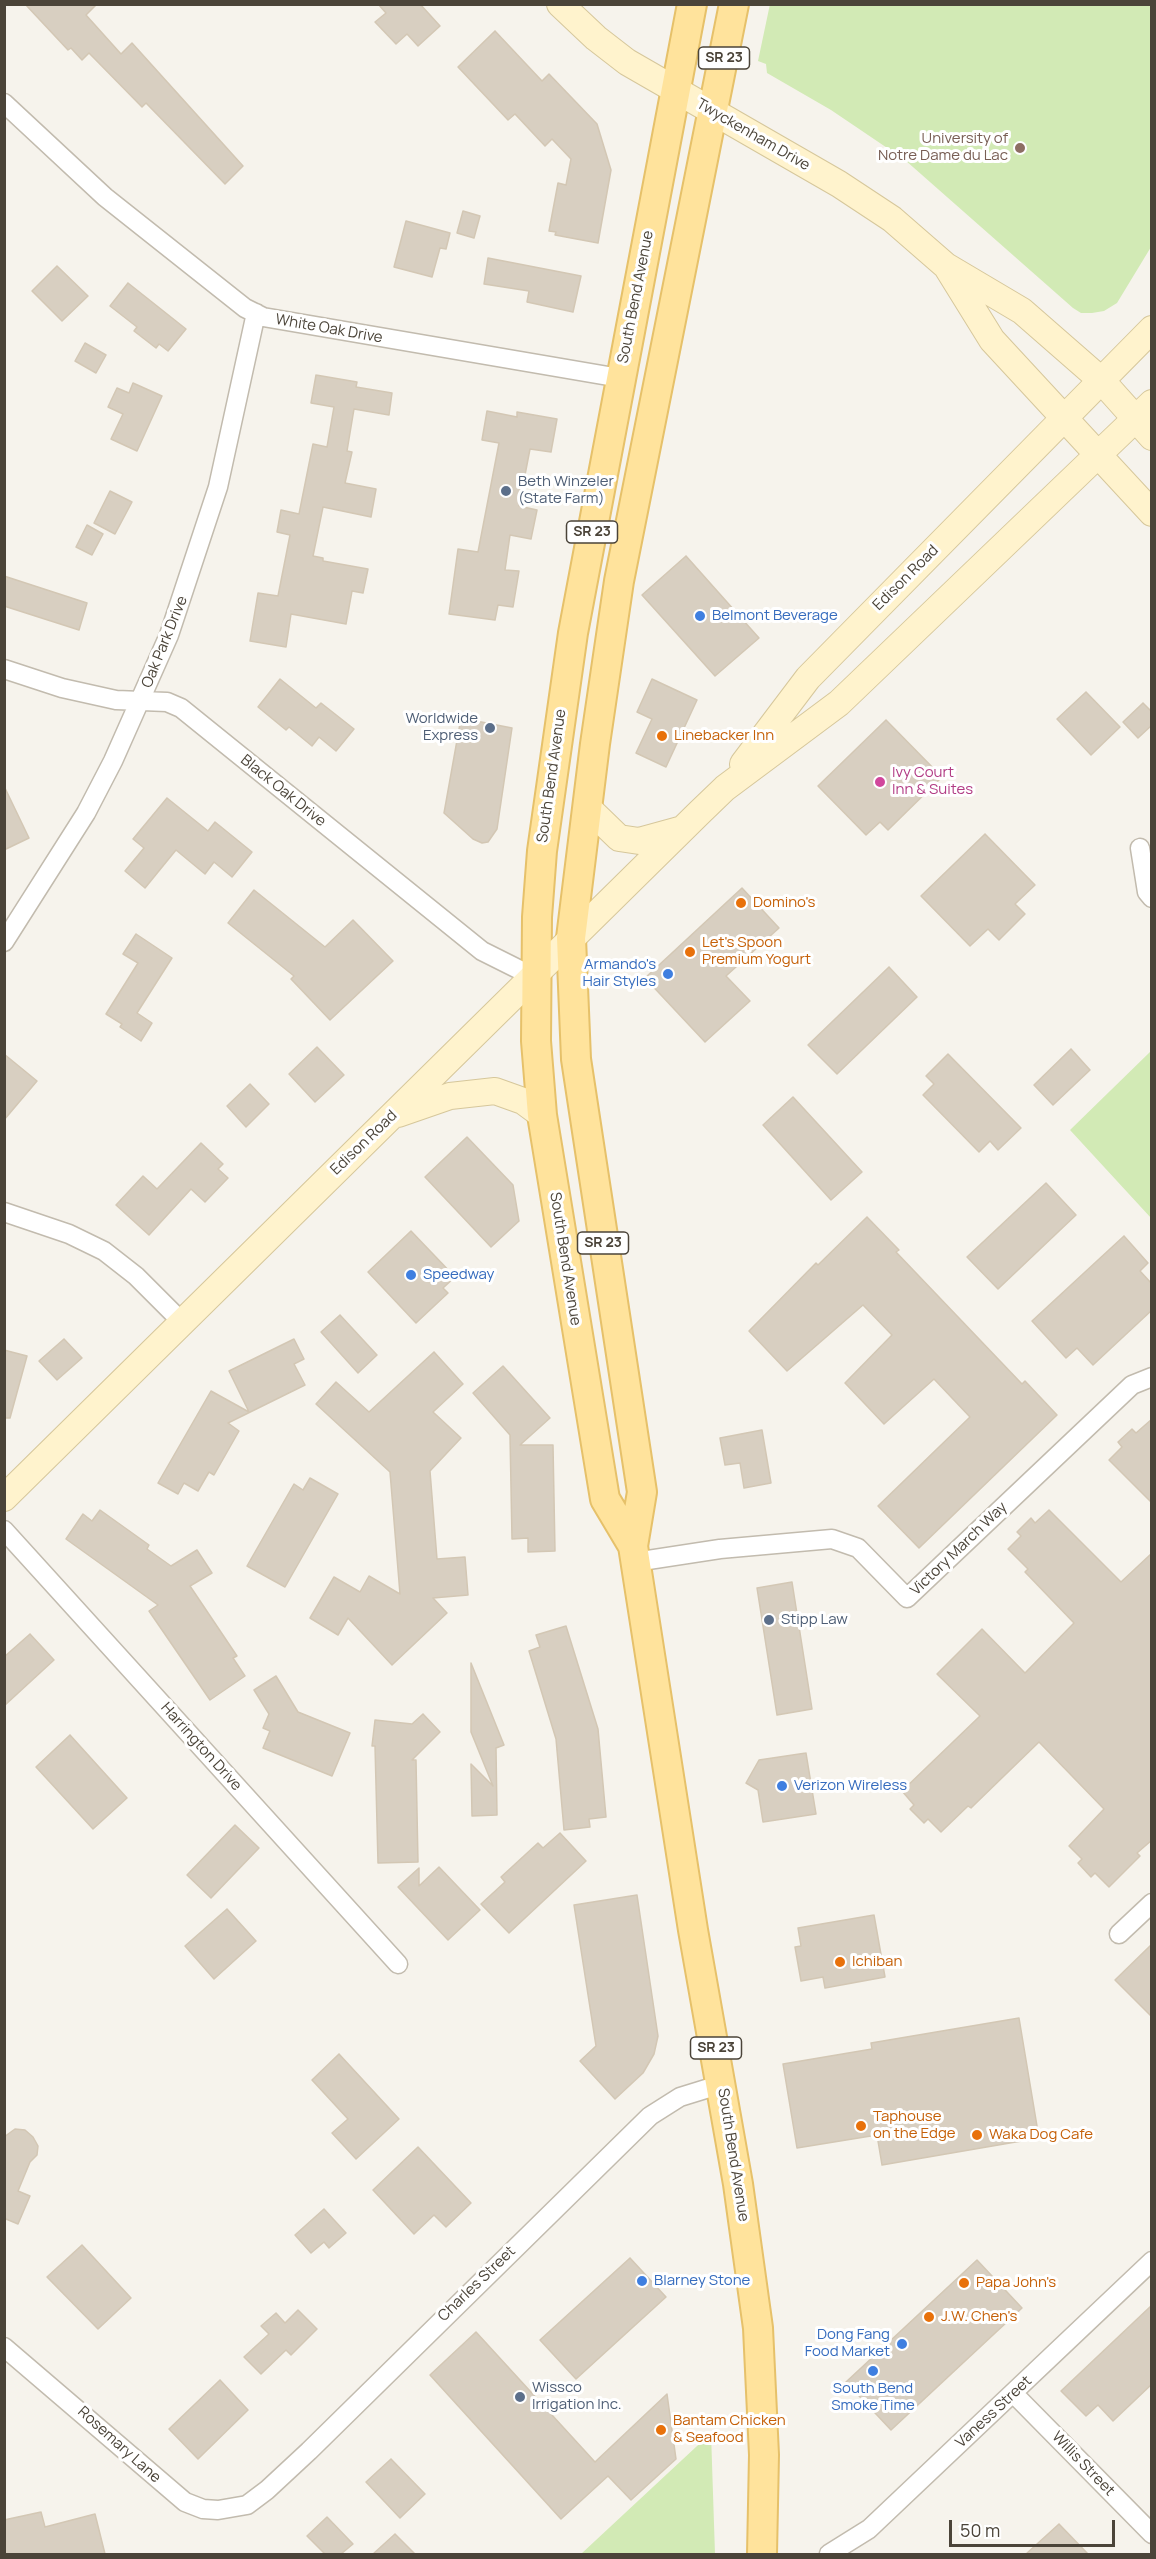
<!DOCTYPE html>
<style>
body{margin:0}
#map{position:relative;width:1156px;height:2559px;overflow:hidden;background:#f6f3ec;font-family:Manrope,sans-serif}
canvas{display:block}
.frame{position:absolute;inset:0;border:6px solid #4b4439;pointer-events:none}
.scale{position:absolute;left:949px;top:2520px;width:166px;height:27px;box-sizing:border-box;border:3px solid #4b4439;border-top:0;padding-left:8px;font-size:18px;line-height:21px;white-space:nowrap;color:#4b4439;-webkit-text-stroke:4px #fff;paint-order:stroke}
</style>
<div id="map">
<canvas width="1156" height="2559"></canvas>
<div class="frame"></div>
<div class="scale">50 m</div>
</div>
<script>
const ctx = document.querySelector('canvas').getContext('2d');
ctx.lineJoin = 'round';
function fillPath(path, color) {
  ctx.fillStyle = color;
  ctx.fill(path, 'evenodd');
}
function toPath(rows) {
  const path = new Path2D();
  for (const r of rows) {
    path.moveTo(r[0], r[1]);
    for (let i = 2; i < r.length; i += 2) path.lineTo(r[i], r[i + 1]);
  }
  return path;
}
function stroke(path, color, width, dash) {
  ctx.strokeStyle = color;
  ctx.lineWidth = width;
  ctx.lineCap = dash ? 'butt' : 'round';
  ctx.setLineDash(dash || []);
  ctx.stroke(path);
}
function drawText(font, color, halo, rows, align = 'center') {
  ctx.font = font + ' Manrope,sans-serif';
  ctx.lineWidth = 6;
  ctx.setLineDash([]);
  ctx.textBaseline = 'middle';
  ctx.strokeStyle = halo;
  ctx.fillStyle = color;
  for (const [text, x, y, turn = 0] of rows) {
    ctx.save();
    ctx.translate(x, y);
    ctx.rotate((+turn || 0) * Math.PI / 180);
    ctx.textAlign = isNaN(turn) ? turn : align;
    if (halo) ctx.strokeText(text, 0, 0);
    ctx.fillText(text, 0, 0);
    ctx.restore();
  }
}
const green = toPath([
 [770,4,1151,5,1151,247,1117,303,1104,311,1092,313,1081,313,1073,308,905,160,831,110,767,73,766,64,758,61],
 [1151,1051,1151,1218,1070,1130],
 [711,2433,715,2554,581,2554]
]);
const building = toPath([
 [25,4,97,4,86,15,121,54,132,43,243,166,225,184,146,103,142,107,89,53,82,60,71,48,68,50,25,4],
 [378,4,420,4,440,26,418,46,407,34,396,44,375,22,386,13,378,4],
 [495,31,542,81,549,74,597,124,611,170,598,243,555,235,556,232,549,231,558,183,566,185,571,159,552,139,545,146,515,114,508,120,458,67,495,31],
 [463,211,480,216,474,238,457,233,463,211],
 [406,221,450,233,446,249,440,248,432,277,394,267,406,221],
 [488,258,581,276,573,312,527,302,529,291,484,284,488,258],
 [57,266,88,296,62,321,32,291,57,266],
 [128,283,186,329,168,351,159,344,156,348,134,331,137,327,110,306,128,283],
 [85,343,106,355,96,373,75,361,85,343],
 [316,375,357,382,356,387,392,393,389,415,354,409,347,451,352,452,345,483,376,489,371,517,323,507,313,556,323,558,323,561,368,569,363,593,352,591,346,624,291,614,286,647,250,641,258,593,278,596,290,535,277,532,281,510,299,514,313,444,327,447,334,407,311,403,316,375],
 [133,383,162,396,137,451,111,439,123,414,108,407,117,388,129,393,133,383],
 [487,411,517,417,517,412,557,419,551,452,530,449,519,506,537,510,531,539,510,535,505,570,519,571,513,607,498,605,495,620,449,614,458,549,478,552,499,443,482,440,487,411],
 [110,491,132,502,115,534,94,523,110,491],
 [87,525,103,534,92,555,76,547,87,525],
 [686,556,759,638,715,676,642,595,686,556],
 [4,576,87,603,79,630,4,606,4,576],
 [280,679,316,708,321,703,354,729,336,751,319,737,312,746,289,727,286,730,258,707,280,679],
 [652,679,697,700,666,767,636,753,652,719,637,712,652,679],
 [1086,692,1120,727,1091,755,1057,719,1086,692],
 [1143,703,1152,712,1152,725,1138,738,1123,722,1143,703],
 [461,718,512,728,497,829,488,842,482,843,473,839,444,813,461,718],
 [886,720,942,777,888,830,880,822,866,835,818,786,886,720],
 [4,786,29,838,4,850,4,786],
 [167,798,208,831,215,822,252,852,232,877,214,862,205,874,176,850,145,888,125,871,144,848,133,839,167,798],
 [985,834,1035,885,1015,904,1025,914,999,940,988,929,970,946,921,896,985,834],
 [742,888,779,928,726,976,750,1001,705,1042,645,978,742,888],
 [254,890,325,947,353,920,393,961,330,1020,291,979,294,976,228,923,254,890],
 [136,934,172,958,137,1013,152,1023,141,1041,120,1027,122,1024,106,1014,138,963,123,954,136,934],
 [889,967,917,997,837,1074,808,1045,889,967],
 [317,1047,344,1075,315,1102,289,1074,317,1047],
 [1071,1049,1090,1070,1053,1105,1034,1085,1071,1049],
 [4,1054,37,1081,4,1120,4,1054],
 [948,1054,1021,1128,998,1150,990,1141,979,1152,923,1095,934,1084,926,1076,948,1054],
 [250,1084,269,1104,246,1127,227,1106,250,1084],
 [793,1097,862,1172,831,1200,763,1125,793,1097],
 [467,1137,513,1185,519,1221,491,1247,425,1177,467,1137],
 [201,1143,223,1164,218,1169,228,1178,205,1202,191,1189,149,1235,116,1205,143,1176,157,1189,201,1143],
 [1046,1183,1076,1215,998,1289,967,1257,1046,1183],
 [867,1217,899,1250,896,1252,1022,1384,1025,1381,1057,1415,919,1548,878,1506,970,1417,934,1379,884,1424,845,1383,892,1335,863,1305,787,1371,749,1331,816,1263,818,1265,867,1217],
 [411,1231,455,1277,443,1288,448,1293,416,1323,368,1272,411,1231],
 [1124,1236,1148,1263,1140,1271,1152,1284,1152,1310,1093,1365,1077,1348,1066,1358,1032,1321,1124,1236],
 [340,1315,377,1355,358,1373,321,1332,340,1315],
 [64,1339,82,1358,57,1380,39,1361,64,1339],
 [294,1339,304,1359,294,1364,305,1385,228,1423,239,1431,214,1475,209,1472,198,1491,184,1483,178,1494,158,1483,211,1391,249,1412,229,1371,294,1339],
 [4,1350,27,1356,10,1418,4,1418,4,1350],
 [434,1352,463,1384,433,1412,461,1438,430,1471,437,1559,465,1557,468,1595,433,1598,447,1613,392,1665,348,1618,338,1635,310,1618,334,1577,360,1592,369,1576,400,1594,390,1472,316,1404,336,1382,369,1412,434,1352],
 [503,1366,550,1418,520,1445,553,1445,555,1551,528,1552,528,1538,512,1539,510,1435,473,1393,503,1366],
 [1152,1419,1152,1503,1109,1460,1122,1447,1118,1442,1132,1429,1136,1433,1152,1419],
 [762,1430,771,1483,744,1488,740,1463,725,1465,720,1438,762,1430],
 [310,1478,338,1494,285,1587,247,1566,294,1484,303,1490,310,1478],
 [100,1510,149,1545,147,1549,171,1566,197,1550,212,1573,190,1586,237,1656,233,1658,245,1676,210,1700,149,1611,158,1605,66,1539,83,1514,92,1521,100,1510],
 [1049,1510,1121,1582,1152,1553,1152,1840,1137,1853,1140,1856,1109,1887,1095,1873,1091,1877,1078,1863,1082,1859,1069,1846,1104,1809,1039,1742,971,1808,968,1806,941,1832,928,1819,924,1823,910,1809,914,1805,902,1791,980,1716,937,1674,982,1629,1025,1673,1074,1623,1025,1572,1028,1569,1008,1549,1021,1536,1017,1532,1031,1518,1035,1523,1049,1510],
 [792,1582,812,1709,777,1715,757,1588,792,1582],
 [566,1626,598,1729,606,1817,589,1819,590,1827,564,1830,556,1739,529,1651,540,1647,536,1635,566,1626],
 [30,1634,54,1660,4,1706,4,1657,30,1634],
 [471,1663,504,1745,496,1748,497,1815,472,1816,471,1764,493,1786,471,1732,471,1663],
 [276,1676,298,1712,350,1733,332,1776,263,1748,270,1731,263,1728,269,1714,254,1690,276,1676],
 [423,1714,440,1732,412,1760,416,1760,418,1862,378,1863,375,1746,372,1746,375,1720,412,1724,423,1714],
 [70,1735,127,1798,93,1829,36,1767,70,1735],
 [806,1753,816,1814,763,1822,758,1790,746,1783,759,1760,806,1753],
 [235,1825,259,1848,211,1898,187,1875,235,1825],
 [560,1833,586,1861,509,1933,481,1904,505,1882,501,1877,538,1843,543,1848,560,1833],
 [439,1867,480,1910,448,1940,398,1887,419,1868,419,1886,439,1867],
 [637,1895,658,2036,654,2054,643,2073,615,2099,580,2061,596,2046,574,1905,637,1895],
 [227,1909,256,1941,214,1979,185,1946,227,1909],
 [874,1915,885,1977,825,1988,823,1977,801,1981,795,1947,801,1946,798,1928,874,1915],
 [1152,1944,1152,2017,1115,1980,1152,1944],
 [1019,2018,1039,2138,882,2165,877,2135,797,2148,783,2064,872,2049,871,2043,1019,2018],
 [339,2054,399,2119,356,2159,332,2133,348,2119,312,2080,339,2054],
 [15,2129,25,2130,33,2137,38,2146,37,2155,30,2162,18,2191,30,2196,18,2224,6,2219,4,2222,4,2137,15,2129],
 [418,2147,471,2203,446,2227,434,2215,414,2234,373,2190,418,2147],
 [324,2209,346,2233,329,2248,324,2242,311,2253,295,2235,324,2209],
 [82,2245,131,2298,98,2329,47,2277,82,2245],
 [630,2258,666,2297,576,2379,540,2340,630,2258],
 [977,2260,1022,2308,891,2430,846,2382,977,2260],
 [1152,2305,1152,2384,1113,2421,1098,2405,1086,2416,1061,2391,1152,2305],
 [298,2310,317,2329,291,2355,286,2350,261,2374,244,2357,269,2334,261,2326,276,2313,285,2323,298,2310],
 [476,2332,595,2462,667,2394,676,2459,631,2500,608,2476,561,2519,430,2375,476,2332],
 [220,2380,248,2410,198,2459,169,2429,220,2380],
 [391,2459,425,2494,400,2518,366,2482,391,2459],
 [41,2512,45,2527,95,2514,105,2554,4,2554,4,2520,41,2512],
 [327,2517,353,2544,341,2554,325,2554,307,2536,327,2517],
 [1059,2524,1088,2554,1026,2554,1059,2524],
 [395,2534,415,2554,373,2554,395,2534]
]);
const street = toPath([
 [4,103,105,197,245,308,263,317,620,378],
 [4,669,62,688,116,700,167,702,181,708,482,951,534,977],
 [1140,848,1147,892,1152,898],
 [4,942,86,813,113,761,169,635,218,487,256,313],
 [4,1212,69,1234,104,1251,136,1276,182,1322],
 [4,1530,398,1964],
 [635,1562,720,1549,832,1539,858,1548,907,1598,1132,1385,1152,1377],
 [1119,1934,1152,1903],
 [4,2347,185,2502,203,2509,218,2510,247,2505,267,2490,309,2451,650,2116,680,2097,722,2084],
 [1014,2394,1152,2534],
 [829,2554,869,2529,1152,2261]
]);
const secondary = toPath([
 [560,4,596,38,627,62,839,184,892,219,946,266,1022,311,1101,380,1152,437],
 [948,269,992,340,1152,513],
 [743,764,808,678,1152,329],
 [587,807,619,838,639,841,679,830],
 [398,1114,450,1096,495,1091,523,1101,542,1115],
 [4,1498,698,814,725,788,839,703,1152,403]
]);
const primary = toPath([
 [734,4,619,581,595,744,571,938,576,1059,642,1492,633,1546,693,1930,738,2184,758,2328,764,2455,762,2554],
 [633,1546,605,1499,542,1115,536,1041,537,917,542,851,573,633,692,4]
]);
const markers = [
 [1020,148,6,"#8d6e63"],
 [506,491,6,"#5c6f8a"],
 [700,616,6,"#3f7fe0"],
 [490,728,6,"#5c6f8a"],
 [662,736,6,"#e8710a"],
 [880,782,6,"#d1479c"],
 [741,903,6,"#e8710a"],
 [690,952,6,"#e8710a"],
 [668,974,6,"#3f7fe0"],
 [411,1275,6,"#3f7fe0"],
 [769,1620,6,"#5c6f8a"],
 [782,1786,6,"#3f7fe0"],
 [840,1962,6,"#e8710a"],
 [861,2126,6,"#e8710a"],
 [977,2135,6,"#e8710a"],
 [642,2281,6,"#3f7fe0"],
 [964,2283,6,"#e8710a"],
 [929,2317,6,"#e8710a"],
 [902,2344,6,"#3f7fe0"],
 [873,2371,6,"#3f7fe0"],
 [520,2397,6,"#5c6f8a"],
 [661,2430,6,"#e8710a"]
];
const shields = [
 [724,58,51],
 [592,532,51],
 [603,1243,51],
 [716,2048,51]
];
const shieldNames = [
 ["SR 23",724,58],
 ["SR 23",592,532],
 ["SR 23",603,1243],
 ["SR 23",716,2048]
];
const streetNames = [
 ["Twyckenham Drive",753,135,30],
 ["South Bend Avenue",636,297,-79],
 ["White Oak Drive",329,329,10],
 ["Edison Road",906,578,-45],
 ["Oak Park Drive",165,642,-68],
 ["South Bend Avenue",552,776,-82],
 ["Black Oak Drive",283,791,39],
 ["Edison Road",364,1143,-44],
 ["South Bend Avenue",565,1259,81],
 ["Victory March Way",959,1549,-44],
 ["Harrington Drive",201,1747,48],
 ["South Bend Avenue",733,2155,81],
 ["Charles Street",477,2284,-44],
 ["Vaness Street",994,2412,-43],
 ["Rosemary Lane",119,2445,42],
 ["Willis Street",1083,2464,46]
];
const educationNames = [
 ["University of",1008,139],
 ["Notre Dame du Lac",1008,156]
];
const serviceNames = [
 ["Beth Winzeler",518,482],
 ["(State Farm)",518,499],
 ["Worldwide",478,719,"right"],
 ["Express",478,736,"right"],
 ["Stipp Law",781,1620],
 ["Wissco",532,2388],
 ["Irrigation Inc.",532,2405]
];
const shopNames = [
 ["Belmont Beverage",712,616],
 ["Armando's",656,965,"right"],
 ["Hair Styles",656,982,"right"],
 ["Speedway",423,1275],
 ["Verizon Wireless",794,1786],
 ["Blarney Stone",654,2281],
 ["Dong Fang",890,2335,"right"],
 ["Food Market",890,2352,"right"],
 ["South Bend",873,2389,"center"],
 ["Smoke Time",873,2406,"center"]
];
const foodNames = [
 ["Linebacker Inn",674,736],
 ["Domino's",753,903],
 ["Let's Spoon",702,943],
 ["Premium Yogurt",702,960],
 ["Ichiban",852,1962],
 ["Taphouse",873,2117],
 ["on the Edge",873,2134],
 ["Waka Dog Cafe",989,2135],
 ["Papa John's",976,2283],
 ["J.W. Chen's",941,2317],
 ["Bantam Chicken",673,2421],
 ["& Seafood",673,2438]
];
const hotelNames = [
 ["Ivy Court",892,773],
 ["Inn & Suites",892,790]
];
fillPath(green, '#d2eab5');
fillPath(building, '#d8cfc1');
stroke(building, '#d3c7b4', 1.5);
stroke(street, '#c2bbae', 21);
stroke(secondary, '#d6c79b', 28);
stroke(primary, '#e6c16a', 32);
stroke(street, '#fff', 18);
stroke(secondary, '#fff3cd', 26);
stroke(primary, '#ffe39c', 28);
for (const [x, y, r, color] of markers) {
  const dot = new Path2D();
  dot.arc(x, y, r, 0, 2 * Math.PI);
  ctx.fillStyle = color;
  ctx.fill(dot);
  stroke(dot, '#fff', 2);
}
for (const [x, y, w] of shields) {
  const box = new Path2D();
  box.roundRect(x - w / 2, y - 11, w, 22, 4.5);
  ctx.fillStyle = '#fff';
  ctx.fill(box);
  stroke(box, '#4b4439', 1.5);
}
drawText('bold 14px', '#4b4439', null, shieldNames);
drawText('15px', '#4b4439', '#fff', streetNames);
drawText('15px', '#785e54', '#fff', educationNames, 'right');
drawText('15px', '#4e5e75', '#fff', serviceNames, 'left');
drawText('15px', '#366cbe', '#fff', shopNames, 'left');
drawText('15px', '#c56008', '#fff', foodNames, 'left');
drawText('15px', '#b23c85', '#fff', hotelNames, 'left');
</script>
